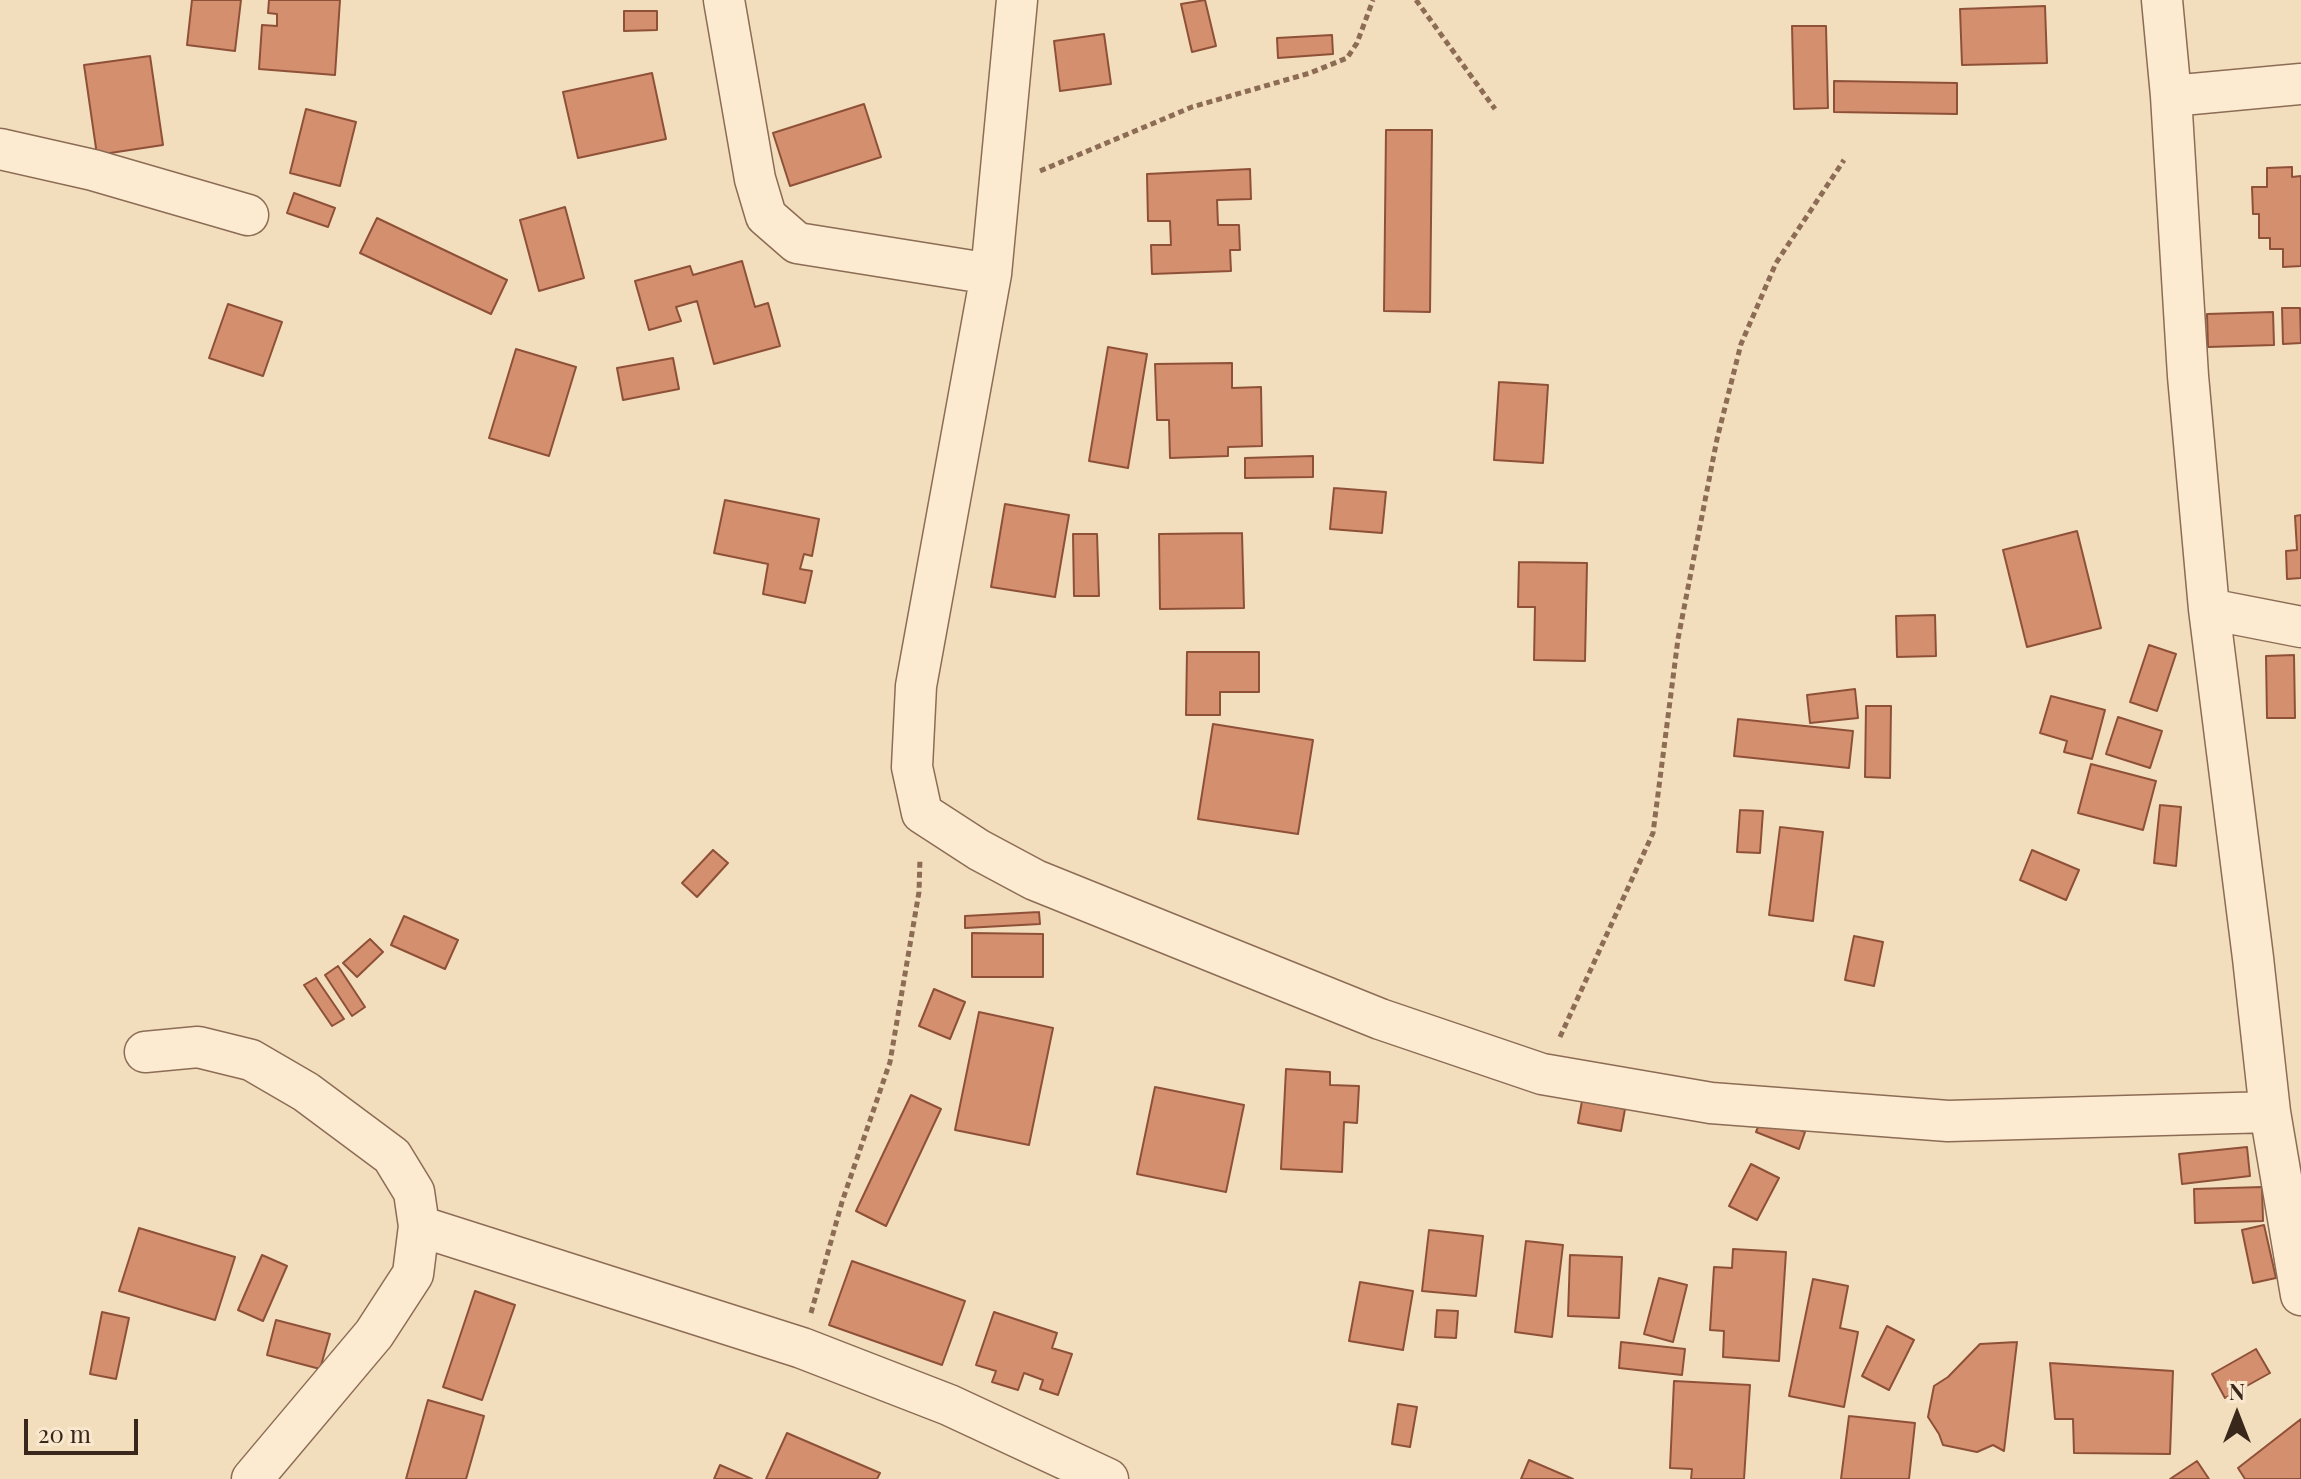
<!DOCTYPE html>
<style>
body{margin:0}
#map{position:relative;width:2301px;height:1479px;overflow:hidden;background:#f2ddbd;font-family:"Playfair Display",serif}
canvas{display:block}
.north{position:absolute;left:2197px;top:1375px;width:80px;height:80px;-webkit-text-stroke:6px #f9e8ce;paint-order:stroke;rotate:0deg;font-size:22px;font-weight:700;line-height:32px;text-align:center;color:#3a271b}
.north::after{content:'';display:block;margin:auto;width:28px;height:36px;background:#3a271b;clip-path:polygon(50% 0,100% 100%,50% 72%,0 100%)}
.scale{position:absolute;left:24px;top:1419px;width:114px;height:36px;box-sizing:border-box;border:4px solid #3a271b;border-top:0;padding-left:10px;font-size:24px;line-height:28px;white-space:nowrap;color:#3a271b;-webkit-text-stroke:6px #f9e8ce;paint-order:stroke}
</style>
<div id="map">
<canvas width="2301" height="1479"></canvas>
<div class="north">N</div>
<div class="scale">20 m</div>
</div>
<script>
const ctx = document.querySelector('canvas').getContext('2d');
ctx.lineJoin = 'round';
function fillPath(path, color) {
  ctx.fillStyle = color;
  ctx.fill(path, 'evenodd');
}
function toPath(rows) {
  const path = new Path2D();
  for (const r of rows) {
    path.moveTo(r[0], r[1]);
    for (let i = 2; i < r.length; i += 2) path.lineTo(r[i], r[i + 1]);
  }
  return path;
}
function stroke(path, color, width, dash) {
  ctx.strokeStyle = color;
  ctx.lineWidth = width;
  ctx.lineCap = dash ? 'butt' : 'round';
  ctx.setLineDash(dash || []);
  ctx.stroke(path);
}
const building = toPath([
 [192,0,241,0,235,51,187,45,192,0],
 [269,0,340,0,335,75,259,69,262,25,277,26,277,14,268,13,269,0],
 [1205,0,1216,46,1192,52,1181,4,1205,0],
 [2045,6,2047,63,1962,65,1960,9,2045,6],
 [624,11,657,11,657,30,624,31,624,11],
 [1792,26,1826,26,1828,108,1794,109,1792,26],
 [1104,34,1111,84,1060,91,1054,41,1104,34],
 [1332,35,1333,54,1278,58,1277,38,1332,35],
 [150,56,163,145,97,155,84,65,150,56],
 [652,73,666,139,578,158,563,92,652,73],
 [1834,81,1957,83,1957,114,1834,112,1834,81],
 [864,104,881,157,790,186,773,133,864,104],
 [306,109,356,122,340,186,290,173,306,109],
 [1386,130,1432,130,1430,312,1384,311,1386,130],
 [2292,167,2292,177,2301,176,2301,266,2283,267,2283,249,2270,249,2270,238,2259,238,2259,214,2253,214,2252,187,2267,187,2267,168,2292,167],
 [1250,169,1251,199,1217,200,1218,225,1239,225,1240,250,1230,250,1231,271,1152,274,1151,245,1171,245,1170,221,1148,221,1147,174,1250,169],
 [294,193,335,208,328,227,287,213,294,193],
 [565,207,584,278,539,291,520,220,565,207],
 [377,218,507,280,491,314,360,253,377,218],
 [742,261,755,307,768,303,780,346,714,364,697,301,676,307,681,321,649,330,635,281,690,266,693,275,742,261],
 [228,304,282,322,263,376,209,358,228,304],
 [2282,308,2300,308,2301,343,2283,344,2282,308],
 [2273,312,2274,345,2208,347,2207,314,2273,312],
 [1108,347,1147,354,1128,468,1089,461,1108,347],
 [516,349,576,367,549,456,489,438,516,349],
 [673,358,679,389,623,400,617,368,673,358],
 [1232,363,1232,388,1261,387,1262,446,1228,447,1228,456,1170,458,1169,420,1157,420,1155,364,1232,363],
 [1499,382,1548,385,1543,463,1494,460,1499,382],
 [1313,456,1313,477,1245,478,1245,458,1313,456],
 [1334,488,1386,492,1382,533,1330,529,1334,488],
 [725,500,819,519,812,556,804,554,800,569,812,571,805,603,763,594,768,564,714,553,725,500],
 [1005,504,1069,515,1055,597,991,587,1005,504],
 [2301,515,2301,578,2287,579,2286,551,2297,550,2295,516,2301,515],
 [2077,531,2101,628,2027,647,2003,550,2077,531],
 [1242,533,1244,608,1160,609,1159,534,1242,533],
 [1073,534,1097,534,1099,596,1074,596,1073,534],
 [1519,562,1587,563,1585,661,1534,660,1535,607,1518,607,1519,562],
 [1935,615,1936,656,1897,657,1896,616,1935,615],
 [2149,645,2176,654,2157,711,2130,702,2149,645],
 [1187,652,1259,652,1259,692,1220,692,1220,715,1186,715,1187,652],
 [2294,655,2295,718,2267,718,2266,656,2294,655],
 [1855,689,1858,718,1810,723,1807,695,1855,689],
 [2051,696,2105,710,2092,759,2064,752,2067,741,2040,733,2051,696],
 [1866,706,1891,706,1890,778,1865,777,1866,706],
 [2118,717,2162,731,2150,768,2106,754,2118,717],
 [1738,719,1853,731,1849,768,1734,756,1738,719],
 [1213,724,1313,740,1298,834,1198,819,1213,724],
 [2091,764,2156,781,2143,830,2078,813,2091,764],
 [2160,805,2181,807,2176,866,2154,863,2160,805],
 [1740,810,1763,811,1760,853,1737,852,1740,810],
 [1780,827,1823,832,1813,921,1769,915,1780,827],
 [713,850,728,863,697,897,682,883,713,850],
 [2032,850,2079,870,2066,900,2020,880,2032,850],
 [1039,912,1040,924,965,928,965,916,1039,912],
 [404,916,458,940,445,969,391,945,404,916],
 [972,933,1043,934,1043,977,972,977,972,933],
 [1854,936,1883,942,1874,986,1845,980,1854,936],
 [370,939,383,952,357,977,343,963,370,939],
 [338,966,365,1007,352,1016,325,975,338,966],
 [316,978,344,1019,332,1026,304,985,316,978],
 [934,989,965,1002,950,1039,919,1026,934,989],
 [979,1012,1053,1028,1029,1145,955,1130,979,1012],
 [1286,1069,1330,1072,1330,1085,1359,1086,1357,1123,1344,1122,1342,1172,1281,1169,1286,1069],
 [1155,1087,1244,1105,1226,1192,1137,1174,1155,1087],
 [911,1095,941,1109,886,1226,856,1211,911,1095],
 [1582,1101,1625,1109,1621,1131,1578,1123,1582,1101],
 [1763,1115,1805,1132,1799,1149,1756,1132,1763,1115],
 [2247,1147,2250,1176,2182,1184,2179,1154,2247,1147],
 [1751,1164,1779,1178,1757,1220,1729,1206,1751,1164],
 [2262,1187,2263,1221,2195,1223,2194,1189,2262,1187],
 [2264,1225,2276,1278,2253,1283,2242,1230,2264,1225],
 [139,1228,235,1257,215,1320,119,1291,139,1228],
 [1429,1230,1483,1236,1476,1296,1422,1291,1429,1230],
 [1526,1241,1563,1245,1552,1337,1515,1332,1526,1241],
 [1733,1249,1786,1252,1779,1361,1723,1357,1724,1331,1710,1330,1714,1267,1732,1268,1733,1249],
 [262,1255,287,1266,263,1321,238,1310,262,1255],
 [1570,1255,1622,1257,1619,1318,1568,1316,1570,1255],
 [852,1261,965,1301,942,1365,829,1325,852,1261],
 [1659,1278,1687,1285,1673,1342,1644,1334,1659,1278],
 [1813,1279,1848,1286,1840,1328,1858,1332,1844,1407,1789,1396,1813,1279],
 [1360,1282,1413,1291,1403,1350,1349,1341,1360,1282],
 [475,1291,515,1305,482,1400,443,1387,475,1291],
 [1437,1310,1458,1311,1456,1338,1435,1337,1437,1310],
 [102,1312,129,1318,116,1379,90,1374,102,1312],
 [994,1312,1057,1333,1052,1348,1072,1354,1058,1395,1040,1389,1043,1380,1024,1373,1018,1390,992,1382,996,1371,976,1365,994,1312],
 [276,1320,330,1334,320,1369,267,1355,276,1320],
 [1887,1326,1914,1340,1889,1390,1862,1376,1887,1326],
 [1621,1342,1685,1349,1682,1375,1619,1368,1621,1342],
 [2017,1342,2004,1451,1993,1445,1977,1452,1943,1445,1939,1434,1928,1417,1934,1386,1948,1377,1980,1344,2017,1342],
 [2256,1349,2270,1373,2225,1398,2212,1374,2256,1349],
 [2050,1363,2173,1371,2170,1454,2074,1453,2073,1419,2055,1419,2050,1363],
 [1674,1381,1750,1385,1744,1479,1691,1479,1692,1469,1670,1468,1674,1381],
 [428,1400,484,1416,466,1479,406,1479,428,1400],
 [1398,1404,1417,1407,1410,1447,1392,1444,1398,1404],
 [1849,1416,1915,1423,1909,1479,1841,1479,1849,1416],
 [2301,1419,2301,1479,2245,1479,2238,1468,2301,1419],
 [787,1433,880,1473,877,1479,766,1479,787,1433],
 [1529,1460,1573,1479,1521,1479,1529,1460],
 [2197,1461,2209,1479,2170,1479,2197,1461],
 [720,1465,752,1479,714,1479,720,1465]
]);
const path = toPath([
 [1416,0,1495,109],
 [1040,171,1192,107,1310,73,1347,58,1357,43,1373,0],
 [1560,1037,1653,833,1678,639,1717,439,1741,344,1776,263,1844,160],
 [811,1313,842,1202,890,1062,919,892,920,858]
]);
const street = toPath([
 [724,0,755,179,766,216,797,243,991,274],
 [1017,0,991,274,916,686,912,767,922,813,979,850,1035,880,1380,1019,1542,1074,1711,1103,1948,1121,2270,1112],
 [2162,0,2171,96,2188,376,2209,609,2253,958,2270,1112,2301,1295],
 [2171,96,2301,84],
 [0,149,93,170,248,215],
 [2209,609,2301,627],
 [145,1052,198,1047,251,1060,306,1092,392,1156,414,1192,419,1226,413,1274,374,1334,252,1479],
 [419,1226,802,1348,949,1405,1108,1479]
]);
fillPath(building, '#d48f6f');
stroke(building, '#8e5138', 2);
stroke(street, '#8c6c54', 43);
stroke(path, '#8c6c54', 5, [6, 4]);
stroke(street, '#fcebd1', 40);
</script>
